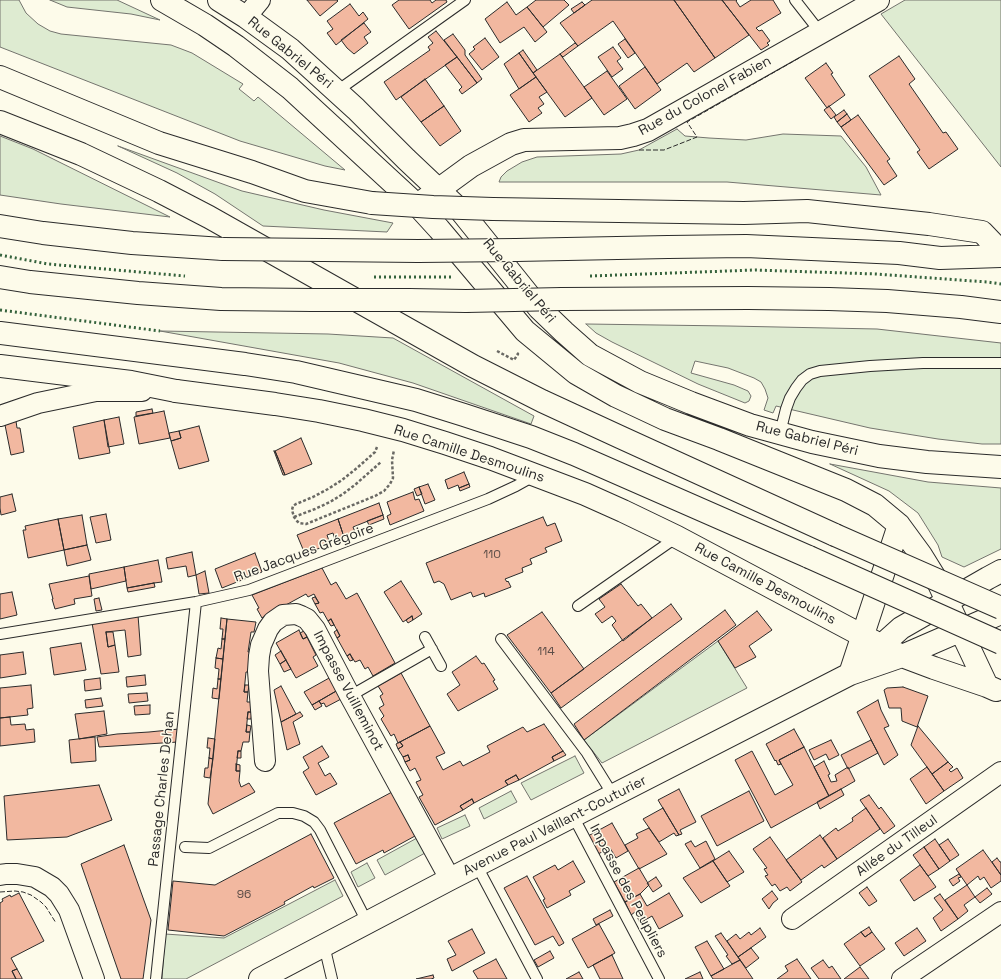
<!DOCTYPE html>
<meta charset="utf-8">
<style>
body{margin:0}
canvas{display:block;background:#fdfbea}
</style>
<canvas width="1001" height="979"></canvas>
<script>
const ctx = document.querySelector('canvas').getContext('2d');
ctx.lineJoin = 'round';
function fillPath(path, color) {
  ctx.fillStyle = color;
  ctx.fill(path, 'evenodd');
}
function toPath(rows) {
  const path = new Path2D();
  for (const r of rows) {
    path.moveTo(r[0], r[1]);
    for (let i = 2; i < r.length; i += 2) path.lineTo(r[i], r[i + 1]);
  }
  return path;
}
function stroke(path, color, width, dash) {
  ctx.strokeStyle = color;
  ctx.lineWidth = width;
  ctx.lineCap = dash ? 'butt' : 'round';
  ctx.setLineDash(dash || []);
  ctx.stroke(path);
}
function drawText(font, color, halo, rows, align = 'center') {
  ctx.font = font + ' "Space Grotesk",sans-serif';
  ctx.lineWidth = 3;
  ctx.setLineDash([]);
  ctx.textBaseline = 'middle';
  ctx.strokeStyle = halo;
  ctx.fillStyle = color;
  for (const [text, x, y, turn = 0] of rows) {
    ctx.save();
    ctx.translate(x, y);
    ctx.rotate((+turn || 0) * Math.PI / 180);
    ctx.textAlign = isNaN(turn) ? turn : align;
    if (halo) ctx.strokeText(text, 0, 0);
    ctx.fillText(text, 0, 0);
    ctx.restore();
  }
}
const green = toPath([
 [0,0,19,0,26,13,38,24,50,31,61,34,171,45,192,53,243,84,239,89,254,101,258,97,345,170,325,166,240,141,0,47,0,0],
 [50,0,117,0,160,20,131,14,67,7,50,0],
 [905,0,1001,0,1001,167,881,14,905,0],
 [677,129,685,136,709,138,746,140,783,134,841,136,866,167,881,195,727,182,499,182,501,177,507,171,522,162,537,157,621,154,639,150,677,129],
 [0,136,33,149,170,217,61,204,0,195,0,136],
 [118,146,242,191,324,210,393,223,387,232,263,226,215,194,177,173,118,146],
 [586,324,729,326,877,329,1001,343,1001,444,982,444,938,439,870,428,776,406,773,413,764,410,768,398,765,389,761,382,754,378,728,368,695,361,691,373,734,385,748,391,751,396,749,401,745,403,698,384,612,342,596,333,586,324],
 [160,331,328,334,393,338,534,416,531,424,413,383,339,363,160,331],
 [830,464,928,482,1001,488,1001,549,964,567,942,557,938,545,918,513,889,491,830,464],
 [718,641,747,688,602,763,584,740,718,641],
 [575,756,584,773,531,800,521,783,575,756],
 [511,791,517,802,484,819,479,808,511,791],
 [465,815,470,826,442,839,437,828,465,815],
 [417,838,425,853,385,875,377,860,417,838],
 [367,863,375,878,358,887,351,872,367,863],
 [335,880,343,896,186,979,162,979,165,934,224,938,335,880]
]);
const building = toPath([
 [307,0,337,0,338,1,320,16,307,0],
 [399,0,430,0,432,3,436,0,446,0,447,2,409,29,392,5,399,0],
 [536,0,564,0,569,5,543,27,527,7,536,0],
 [592,0,674,0,715,58,694,72,687,63,657,84,613,21,578,46,560,23,592,0],
 [674,0,722,0,749,35,715,58,674,0],
 [722,0,737,0,736,1,740,7,751,0,773,0,781,13,756,28,759,31,762,30,770,41,767,43,769,45,761,50,722,0],
 [507,2,516,15,527,7,547,32,535,42,524,27,500,43,485,19,507,2],
 [582,2,585,5,574,13,571,9,582,2],
 [350,4,359,16,363,12,368,19,336,45,327,33,333,29,327,21,350,4],
 [364,23,371,32,364,37,368,43,354,54,347,48,341,40,364,23],
 [436,31,457,57,396,100,384,82,430,50,428,47,433,43,428,37,436,31],
 [453,34,465,50,465,55,482,79,477,83,444,40,453,34],
 [485,38,499,57,482,70,469,54,475,49,473,47,485,38],
 [625,39,635,53,628,58,618,44,625,39],
 [575,43,578,46,563,57,560,54,575,43],
 [613,47,621,58,617,61,623,69,612,77,598,57,613,47],
 [523,50,537,70,533,73,519,53,523,50],
 [519,53,536,77,519,89,504,64,519,53],
 [560,54,592,98,565,117,533,73,560,54],
 [899,56,915,79,909,84,943,133,946,132,958,149,929,169,917,152,920,150,869,76,899,56],
 [457,57,477,83,462,94,459,90,462,87,445,65,457,57],
 [826,63,833,73,831,74,845,95,827,108,805,78,826,63],
 [645,67,661,90,635,109,619,86,645,67],
 [607,71,627,99,604,115,584,87,607,71],
 [536,77,547,92,539,97,544,104,538,108,542,113,529,122,510,95,536,77],
 [425,79,444,106,421,122,401,97,425,79],
 [444,106,461,131,440,146,421,122,444,106],
 [829,106,836,115,831,119,824,110,829,106],
 [844,110,847,114,837,122,834,117,844,110],
 [847,114,851,120,841,127,837,122,847,114],
 [858,115,890,159,887,161,897,176,884,185,841,127,858,115],
 [152,409,153,413,136,416,136,412,152,409],
 [164,411,170,438,139,444,134,417,164,411],
 [119,417,124,444,108,447,104,420,119,417],
 [104,420,110,453,79,459,73,427,104,420],
 [16,421,17,428,20,428,24,452,11,455,5,425,16,421],
 [199,426,209,461,179,469,171,441,181,438,179,431,199,426],
 [179,431,181,438,171,441,169,433,179,431],
 [301,438,312,464,285,475,275,451,301,438],
 [274,451,275,451,285,475,283,475,274,451],
 [464,472,469,484,459,488,458,485,448,489,445,480,464,472],
 [428,484,435,500,425,504,419,487,428,484],
 [469,484,470,487,460,491,459,488,469,484],
 [419,487,422,494,417,496,414,489,419,487],
 [413,492,415,500,419,499,424,511,390,525,387,516,391,514,387,502,413,492],
 [12,494,16,511,1,515,0,508,0,497,12,494],
 [379,503,383,515,353,527,355,532,344,537,338,519,379,503],
 [106,514,111,540,96,543,90,517,106,514],
 [82,515,87,545,64,550,58,519,82,515],
 [383,515,384,519,369,525,367,521,383,515],
 [543,517,547,526,555,523,562,541,545,548,547,552,530,559,532,564,522,568,523,572,505,579,507,582,508,581,511,587,485,597,484,593,473,597,471,592,451,600,444,584,439,581,434,583,426,563,543,517],
 [58,519,64,550,28,558,23,530,26,530,25,526,58,519],
 [338,519,344,537,335,540,333,533,327,535,330,544,305,554,297,535,338,519],
 [87,545,91,560,67,566,64,550,87,545],
 [192,552,196,575,188,577,186,566,168,569,166,558,192,552],
 [255,553,262,572,222,588,215,569,255,553],
 [158,560,162,582,154,583,127,588,124,567,158,560],
 [124,567,126,581,91,589,89,574,124,567],
 [322,568,331,585,336,582,346,599,357,593,395,663,373,676,368,667,365,669,360,660,355,662,350,654,347,656,337,638,340,636,331,619,328,621,323,612,320,613,315,604,319,603,314,594,308,597,306,594,262,618,257,609,259,608,252,595,322,568],
 [205,571,209,593,199,594,196,575,205,571],
 [89,576,92,596,74,599,75,604,55,609,52,599,53,599,49,584,89,576],
 [401,581,422,614,413,620,412,616,403,622,384,592,401,581],
 [154,583,155,587,128,592,127,588,154,583],
 [621,584,638,606,641,604,652,618,623,641,612,625,616,621,612,616,602,623,595,614,605,607,599,599,621,584],
 [12,592,17,615,0,619,0,594,12,592],
 [315,597,319,603,315,604,312,598,315,597],
 [99,598,102,610,96,611,94,599,99,598],
 [671,604,682,619,561,708,551,693,671,604],
 [725,610,736,625,584,740,574,724,725,610],
 [757,611,772,630,749,646,756,657,735,668,718,641,757,611],
 [542,612,584,669,551,693,507,635,542,612],
 [138,615,141,655,128,657,125,630,106,632,108,647,115,645,119,672,101,674,92,623,138,615],
 [412,616,413,620,408,623,406,620,412,616],
 [221,618,227,619,225,639,222,639,223,629,220,629,221,618],
 [227,619,256,622,254,632,251,632,248,652,252,652,250,672,246,672,244,692,248,692,247,702,253,702,252,712,248,712,246,732,250,732,249,742,243,742,241,751,238,751,236,771,240,771,239,781,241,787,249,783,255,792,213,814,208,804,227,619],
 [331,619,334,625,331,626,328,621,331,619],
 [299,630,303,639,307,637,316,655,313,657,318,666,296,678,276,643,299,630],
 [337,630,340,636,337,638,334,632,337,630],
 [304,631,307,637,303,639,300,633,304,631],
 [106,632,113,632,115,645,108,647,106,632],
 [222,639,225,639,223,659,216,658,218,648,221,649,222,639],
 [81,643,86,670,54,675,50,648,81,643],
 [281,651,286,660,280,664,275,655,281,651],
 [23,652,26,674,0,678,0,655,23,652],
 [350,654,353,660,350,661,347,656,350,654],
 [476,656,482,664,484,663,495,680,493,681,498,689,458,711,447,694,460,685,452,672,476,656],
 [216,658,223,659,221,679,218,679,219,669,215,668,216,658],
 [286,660,291,669,284,672,280,664,286,660],
 [401,673,430,726,398,743,394,734,391,736,381,719,384,716,379,708,384,705,380,696,383,694,378,686,401,673],
 [145,675,146,685,127,687,126,677,145,675],
 [331,677,338,690,312,705,304,692,331,677],
 [100,678,101,689,85,691,84,680,100,678],
 [218,679,221,679,219,699,212,698,213,688,217,689,218,679],
 [31,685,33,708,27,709,28,715,0,718,0,688,31,685],
 [245,685,249,685,248,692,244,692,245,685],
 [281,686,296,714,281,722,274,690,281,686],
 [903,687,928,696,917,727,902,721,901,708,889,708,884,690,887,688,903,687],
 [338,690,343,698,326,707,324,703,321,704,319,701,338,690],
 [147,693,148,701,129,703,128,694,147,693],
 [101,698,103,706,86,708,85,700,101,698],
 [878,700,881,710,889,726,884,728,898,755,884,765,857,712,878,700],
 [319,701,322,706,315,710,312,705,319,701],
 [150,705,150,714,135,715,134,706,150,705],
 [104,711,107,734,79,739,75,714,104,711],
 [248,712,252,712,251,719,247,719,248,712],
 [300,712,303,716,293,722,300,744,287,750,281,722,300,712],
 [10,717,11,725,25,724,26,730,34,729,35,742,0,746,0,718,10,717],
 [544,724,563,751,552,757,554,761,519,780,516,775,505,781,508,785,474,803,472,799,460,806,463,810,435,825,419,797,423,795,416,782,421,780,415,768,410,771,405,762,410,760,408,755,403,757,398,749,403,746,400,742,430,726,445,753,436,757,443,770,460,761,463,766,490,752,487,746,523,727,527,732,544,724],
 [247,725,251,726,250,732,246,732,247,725],
 [918,726,948,762,932,774,911,745,918,726],
 [179,729,178,742,99,747,97,737,117,734,149,732,179,729],
 [794,729,804,747,779,760,781,764,778,765,776,760,775,761,766,744,794,729],
 [95,737,96,761,71,763,69,740,95,737],
 [208,738,215,739,213,759,209,758,210,748,207,748,208,738],
 [831,740,839,755,829,760,826,754,814,760,809,750,831,740],
 [871,740,878,753,848,769,841,755,871,740],
 [400,742,403,746,398,749,396,744,400,742],
 [322,746,329,757,318,763,325,776,330,773,337,784,316,795,303,772,309,768,303,757,322,746],
 [804,747,829,796,771,828,735,760,752,751,775,795,793,785,779,760,804,747],
 [238,751,241,751,241,758,237,758,238,751],
 [563,751,566,755,554,761,552,757,563,751],
 [408,755,410,760,405,762,403,757,408,755],
 [209,758,213,759,210,778,204,777,205,768,208,768,209,758],
 [824,761,830,774,828,775,831,782,837,781,835,775,848,767,855,781,829,796,814,767,824,761],
 [948,762,953,767,949,770,951,772,957,768,963,778,944,791,932,774,948,762],
 [236,764,240,765,240,771,236,771,236,764],
 [927,767,944,791,926,804,910,779,927,767],
 [516,775,519,780,508,785,505,781,516,775],
 [99,785,112,820,67,837,7,840,4,796,99,785],
 [679,789,696,822,680,830,682,834,679,835,658,800,679,789],
 [841,789,844,795,820,809,817,802,841,789],
 [749,791,764,821,717,846,701,816,749,791],
 [392,792,415,836,384,853,383,850,356,864,334,823,392,792],
 [869,795,879,809,881,807,895,826,884,834,860,800,869,795],
 [472,799,474,803,463,810,460,806,472,799],
 [663,808,679,835,676,836,674,833,659,842,643,819,663,808],
 [866,808,880,829,837,859,823,838,836,828,838,831,853,821,852,818,866,808],
 [612,823,628,851,616,858,610,848,598,854,588,836,612,823],
 [649,828,667,854,639,869,625,845,638,838,636,834,649,828],
 [311,834,334,878,314,888,313,886,284,902,285,904,224,936,168,930,173,881,215,885,311,834],
 [820,835,837,859,824,868,822,865,801,880,786,860,820,835],
 [770,837,802,882,790,891,787,887,780,891,775,884,772,886,765,876,768,875,764,869,767,868,753,849,770,837],
 [935,839,950,861,939,869,924,847,935,839],
 [948,839,959,855,950,861,939,845,948,839],
 [691,841,695,847,706,841,715,859,700,868,685,844,691,841],
 [124,845,151,920,143,979,121,979,81,864,124,845],
 [924,847,939,869,928,876,913,855,924,847],
 [983,850,1001,875,1001,881,991,888,984,877,980,880,978,876,967,885,956,869,983,850],
 [729,851,744,872,727,882,713,861,729,851],
 [997,858,1000,862,1001,862,1001,875,992,862,997,858],
 [573,861,585,882,569,891,571,895,547,908,543,900,545,899,533,877,555,865,558,870,573,861],
 [713,861,730,886,701,903,683,878,713,861],
 [920,865,936,887,914,901,900,880,920,865],
 [639,868,649,885,640,894,625,902,614,882,639,868],
 [959,874,961,877,958,878,960,881,953,886,949,880,959,874],
 [527,876,564,943,559,946,553,936,535,945,504,888,527,876],
 [656,877,662,886,653,892,647,883,656,877],
 [967,885,975,897,964,905,968,911,958,919,945,900,967,885],
 [867,887,877,901,869,906,859,893,867,887],
 [987,888,992,894,980,903,975,897,987,888],
 [772,891,778,899,773,903,769,909,762,899,772,891],
 [19,893,44,941,11,958,17,969,12,971,16,979,0,979,0,903,3,901,2,899,10,895,11,897,19,893],
 [669,893,683,916,659,929,652,916,640,923,635,912,631,915,625,902,640,894,647,906,669,893],
 [940,894,958,919,941,931,933,918,943,910,934,898,940,894],
 [610,910,613,916,596,925,593,919,610,910],
 [599,924,615,953,588,968,572,939,599,924],
 [869,927,872,932,865,937,861,932,869,927],
 [760,928,766,937,738,957,727,941,736,934,740,939,749,932,751,935,760,928],
 [917,928,926,941,904,956,895,943,917,928],
 [472,929,485,953,452,971,447,959,456,955,448,941,472,929],
 [861,932,865,937,872,932,885,949,860,966,844,944,861,932],
 [721,933,740,960,732,964,726,956,728,955,715,936,721,933],
 [707,941,724,969,711,976,695,947,707,941],
 [751,948,759,958,746,968,738,957,751,948],
 [550,951,554,958,538,967,534,960,550,951],
 [612,955,623,979,600,979,593,965,612,955],
 [496,959,507,979,478,979,473,971,496,959],
 [797,959,811,979,777,979,788,971,785,966,797,959],
 [740,960,753,979,713,979,711,976,740,960],
 [823,960,829,968,832,966,841,979,819,979,811,968,823,960],
 [860,967,869,979,844,979,860,967],
 [17,969,22,978,22,979,16,979,12,971,17,969],
 [579,972,583,979,566,979,579,972],
 [700,972,703,979,685,979,700,972],
 [433,975,434,978,431,979,416,979,433,975]
]);
const path = toPath([
 [497,351,514,360,518,354,517,353],
 [377,447,375,452,357,468,342,480,328,489,313,497,296,504,293,506,292,510,294,517,297,521,299,523,306,524,375,496,384,491,390,484,393,478,392,460,394,450],
 [294,517,315,509,330,502,343,494,356,484,381,462]
]);
const service = toPath([
 [795,0,820,32],
 [337,91,465,0],
 [780,433,786,409,790,398,796,388,802,380,810,374,820,371,870,366,923,363,1001,363],
 [578,606,677,537],
 [0,634,196,602,249,590,488,499,516,486,534,476],
 [425,637,441,666],
 [501,639,587,753,613,795],
 [350,696,432,649],
 [573,816,659,979],
 [185,847,209,848,278,813,293,813,304,816,314,822,320,830,367,922],
 [477,866,537,979],
 [324,945,332,979],
 [156,979,196,602]
]);
const minor = toPath([
 [246,17,260,0],
 [0,416,38,403,96,391,142,391],
 [265,761,258,671,259,656,261,645,268,629,273,622,283,615,296,614,301,616,307,619,315,629,350,696,450,879],
 [0,875,6,874,17,874,35,877,52,887,59,894,69,910,94,979],
 [792,919,1001,772],
 [902,979,1001,912]
]);
const tertiary = toPath([
 [423,201,471,166,511,144,524,140,620,138,633,135,648,130,878,0]
]);
const secondary = toPath([
 [162,0,205,25,236,46,290,88,418,206,439,229,525,331,576,373,616,396,665,419,719,439,846,490,875,505,899,525,921,555,939,584,987,686],
 [219,0,246,17,290,49,356,109,406,159,461,211,539,308,564,332,590,355,640,382,691,403,750,425,812,442,879,456,927,462,1001,467],
 [176,391,275,404,319,411,363,420,403,430,445,443,490,458,585,494,623,511,677,537,863,636,902,656,934,668,987,686,996,690],
 [872,654,901,628,988,578,1001,571],
 [850,674,899,525],
 [260,979,450,879,850,674,902,656,1001,613]
]);
const motorway = toPath([
 [0,77,159,143,252,172,305,191,372,203],
 [0,122,81,154,159,191,209,217,473,366,542,401,620,437,835,535],
 [493,209,744,213,807,211,929,224,982,232,1001,252],
 [0,226,43,233,132,243,223,249],
 [324,250,418,251],
 [516,250,668,247,746,246,899,253,940,258,1001,256],
 [0,277,30,282,138,293,221,299,312,300],
 [562,299,748,298,829,299,887,301,961,307,1001,312],
 [409,300,466,301],
 [0,333,245,364,296,372,416,400,464,415,531,437,574,454,809,557],
 [0,366,131,382,176,391]
]);
const motorwayBridge = toPath([
 [372,203,433,207,493,209],
 [223,249,324,250],
 [418,251,516,250],
 [312,300,409,300],
 [466,301,562,299],
 [835,535,1001,608],
 [809,557,1001,643]
]);
const hedge = toPath([
 [0,255,48,264,185,276],
 [590,276,755,270,876,274,987,282,1001,284],
 [374,277,453,277],
 [0,310,160,331]
]);
const fence = toPath([
 [639,150,664,150,697,137,687,122,799,58],
 [0,892,15,891,23,892,31,895,41,902,46,907,56,923]
]);
const numberNames = [
 ["110",492,555],
 ["114",546,652],
 ["96",244,895]
];
const streetNames = [
 ["Rue Gabriel Péri",290,53,39],
 ["Rue du Colonel Fabien",705,96,-29],
 ["Rue Gabriel Péri",519,281,50],
 ["Rue Gabriel Péri",807,439,14],
 ["Rue Camille Desmoulins",469,454,18],
 ["Rue Jacques Grégoire",304,553,-20],
 ["Rue Camille Desmoulins",765,584,28],
 ["Impasse Vuilleminot",348,691,62],
 ["Passage Charles Dehan",162,789,-84],
 ["Avenue Paul Vaillant-Couturier",555,826,-27],
 ["Allée du Tilleul",897,846,-35],
 ["Impasse des Peupliers",628,891,62]
];
fillPath(green, '#deebd1');
stroke(green, '#74746e', 1);
fillPath(building, '#f2b8a0');
stroke(building, '#2b2b2b', 1);
stroke(service, '#2b2b2b', 12);
stroke(minor, '#2b2b2b', 22);
stroke(tertiary, '#2b2b2b', 24);
stroke(secondary, '#2b2b2b', 24);
stroke(motorway, '#2b2b2b', 24);
stroke(path, '#6a6964', 2.5, [3, 2]);
stroke(service, '#fdfbea', 10);
stroke(minor, '#fdfbea', 20);
stroke(tertiary, '#fdfbea', 22);
stroke(secondary, '#fdfbea', 22);
stroke(motorway, '#fdfbea', 22);
stroke(motorwayBridge, '#2b2b2b', 24, []);
stroke(motorwayBridge, '#fdfbea', 22);
stroke(hedge, '#34623c', 3, [2, 3]);
stroke(fence, '#2b2b2b', 1, [5, 2]);
drawText('12px', '#5d4e48', null, numberNames);
drawText('14px', '#2b2b2b', '#fdfbea', streetNames);
</script>
